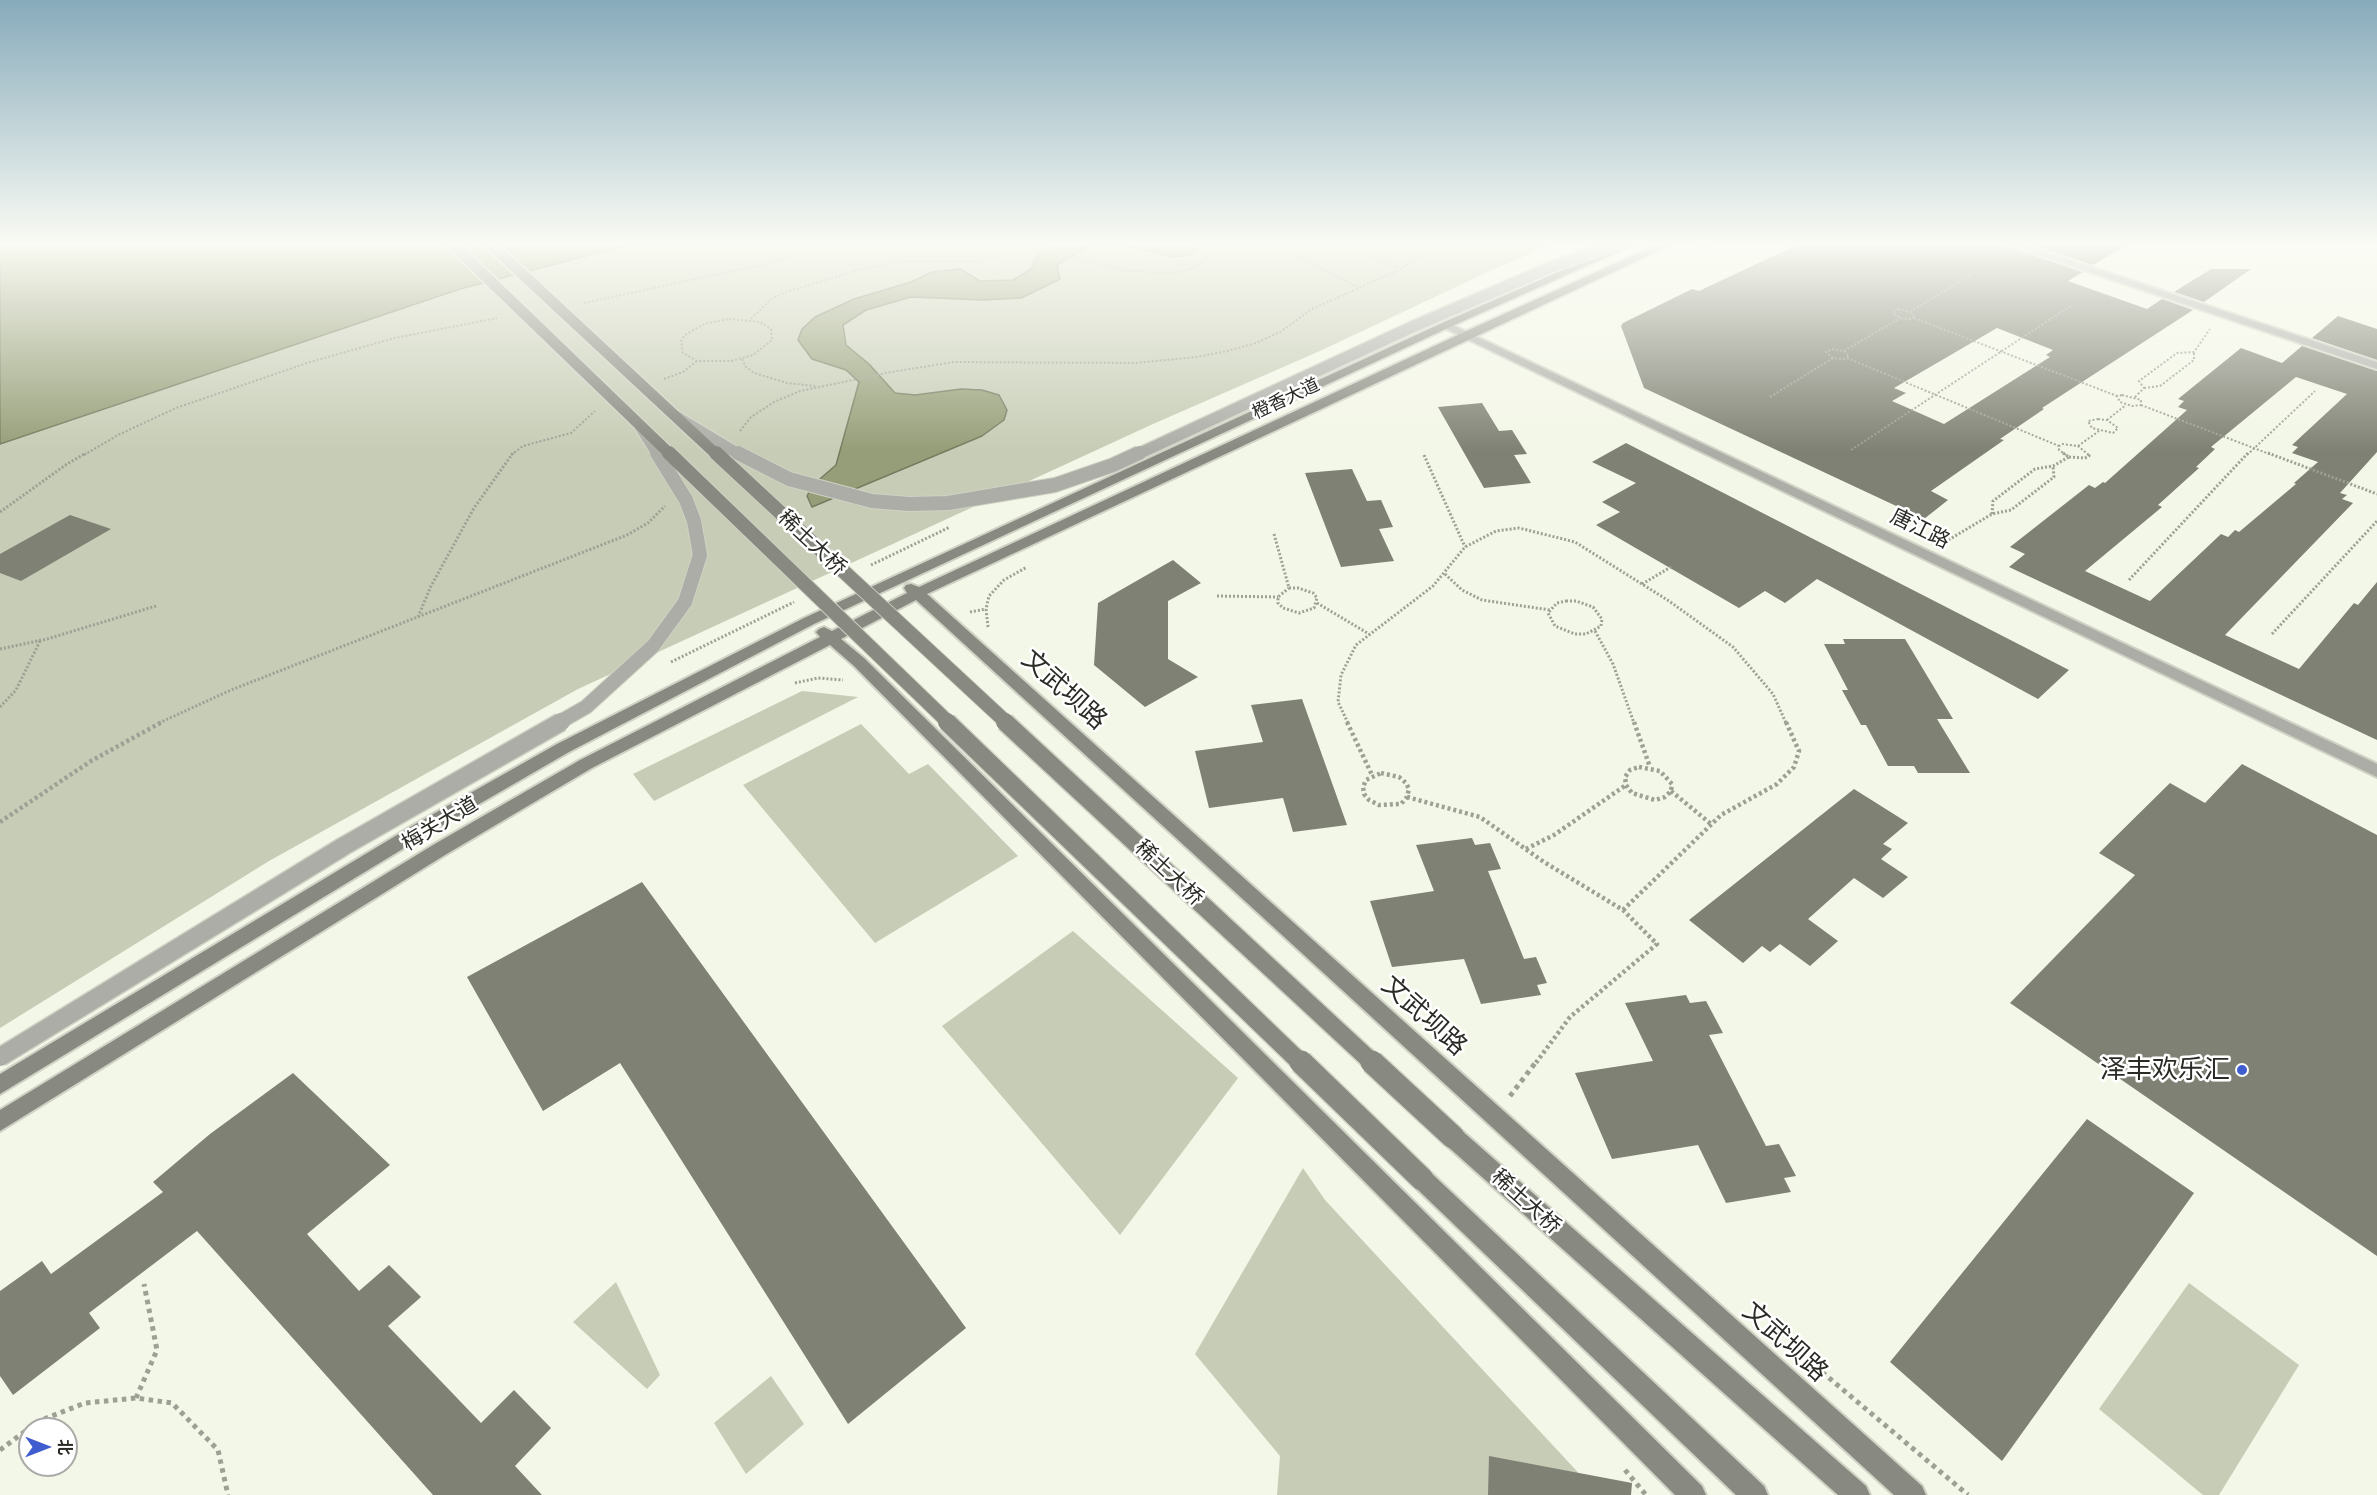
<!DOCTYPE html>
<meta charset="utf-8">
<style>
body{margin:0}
#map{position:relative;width:2377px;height:1495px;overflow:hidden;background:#f3f7e7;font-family:"Alegreya Sans","Noto Sans SC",sans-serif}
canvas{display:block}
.north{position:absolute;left:18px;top:1417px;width:60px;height:60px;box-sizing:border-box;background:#fff;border:2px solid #aaaaa8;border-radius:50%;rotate:90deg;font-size:16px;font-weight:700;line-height:24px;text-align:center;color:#2a2b25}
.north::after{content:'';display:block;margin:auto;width:21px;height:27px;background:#3f5dcf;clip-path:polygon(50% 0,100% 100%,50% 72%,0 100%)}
</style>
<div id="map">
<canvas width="2377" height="1495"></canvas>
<div class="north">北</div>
</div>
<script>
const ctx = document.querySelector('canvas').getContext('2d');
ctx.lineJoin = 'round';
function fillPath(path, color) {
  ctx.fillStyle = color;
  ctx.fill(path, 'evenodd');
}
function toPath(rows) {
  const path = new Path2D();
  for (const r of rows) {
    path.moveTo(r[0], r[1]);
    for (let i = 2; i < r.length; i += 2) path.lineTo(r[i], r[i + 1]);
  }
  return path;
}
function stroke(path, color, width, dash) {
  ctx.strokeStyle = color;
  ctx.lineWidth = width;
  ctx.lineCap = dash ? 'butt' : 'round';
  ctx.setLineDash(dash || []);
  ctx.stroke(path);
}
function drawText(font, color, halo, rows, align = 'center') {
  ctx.font = font + ' "Alegreya Sans","Noto Sans SC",sans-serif';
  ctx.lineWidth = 5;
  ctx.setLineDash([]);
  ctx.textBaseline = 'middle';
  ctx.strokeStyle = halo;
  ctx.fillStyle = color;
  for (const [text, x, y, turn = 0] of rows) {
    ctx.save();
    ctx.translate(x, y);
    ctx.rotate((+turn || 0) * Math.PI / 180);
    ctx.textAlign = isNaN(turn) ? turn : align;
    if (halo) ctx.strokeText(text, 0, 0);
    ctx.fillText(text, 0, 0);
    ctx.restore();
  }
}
const green = toPath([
 [640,242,1557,242,1490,271,1320,351,1153,424,578,689,269,861,0,1028,0,444,460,289],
 [802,691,858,697,654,801,633,774],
 [861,724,909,774,928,764,1018,856,875,943,743,785],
 [1073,931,1238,1078,1120,1235,942,1026],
 [1303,1168,1325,1200,1599,1495,1277,1495,1280,1456,1195,1354],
 [616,1282,660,1375,647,1389,573,1322],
 [2189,1283,2299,1365,2219,1495,2203,1495,2099,1409],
 [771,1376,804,1424,746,1474,714,1423]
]);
const water = toPath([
 [0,242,640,242,460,289,0,444,0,242],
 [1056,242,1200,243,1190,255,1174,257,1133,247,1102,244,1084,249,1057,265,1060,279,1021,298,982,300,911,297,866,310,843,325,846,345,869,364,895,393,915,395,961,389,982,390,999,395,1007,410,1004,420,982,436,812,507,807,496,813,485,836,465,859,382,846,370,812,359,798,340,802,329,815,317,854,299,911,282,932,272,960,269,980,281,1013,280,1031,269,1036,257,1056,242]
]);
const building = toPath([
 [1803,242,1998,242,2083,272,2068,281,2147,309,2162,299,2193,310,2042,408,2044,409,2000,439,2004,440,1931,491,1948,500,1924,519,1644,388,1621,326,1623,323,1692,289,1699,291],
 [1997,328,2053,350,2046,355,2050,357,1944,424,1892,401,1906,393,1894,388],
 [2024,242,2132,242,2093,265],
 [2211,269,2251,269,2204,302,2174,292],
 [2338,316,2377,329,2377,360,2312,338],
 [2302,346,2377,371,2377,452,2340,493,2347,495,2342,499,2353,503,2225,635,2299,669,2354,603,2358,605,2377,582,2377,740,2009,567,2025,554,2010,547,2089,485,2095,488,2103,482,2105,483,2187,410,2178,407,2184,401,2178,399,2241,348,2282,363],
 [2296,377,2347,394,2292,445,2298,447,2292,453,2318,462,2294,483,2296,484,2239,532,2235,530,2228,537,2221,534,2150,601,2085,571,2162,507,2158,505,2199,468,2196,467,2215,449,2211,447],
 [1482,403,1499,431,1512,430,1527,454,1514,455,1531,483,1484,488,1438,407],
 [1626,443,2069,670,2038,699,1817,579,1785,603,1765,591,1739,608,1596,525,1620,512,1602,502,1636,483,1592,462],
 [1352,469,1367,501,1381,500,1393,527,1379,529,1394,561,1341,567,1305,473],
 [70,515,111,529,21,581,0,573,0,554],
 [1173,560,1201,583,1168,601,1168,659,1198,677,1145,707,1094,665,1098,603],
 [1843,639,1905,639,1953,719,1937,719,1970,773,1918,773,1914,766,1888,766,1866,725,1861,725,1842,690,1848,690,1824,644,1845,644],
 [1302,699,1347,825,1293,832,1283,798,1209,808,1195,751,1263,742,1251,705],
 [2242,764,2377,835,2377,1256,2010,1003,2135,875,2099,853,2170,783,2205,803],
 [1854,789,1908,823,1883,844,1892,849,1881,859,1908,877,1883,898,1854,878,1808,919,1838,941,1810,966,1780,944,1770,952,1762,946,1743,963,1689,920],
 [1472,838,1475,845,1490,843,1501,869,1488,871,1524,959,1536,957,1547,983,1537,985,1541,995,1481,1004,1464,959,1392,967,1370,901,1434,891,1416,845],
 [642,882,966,1328,848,1424,620,1063,543,1111,467,977],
 [1686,995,1690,1003,1706,1001,1723,1033,1709,1035,1766,1146,1779,1144,1796,1176,1784,1178,1791,1192,1726,1203,1698,1145,1612,1159,1575,1073,1653,1061,1625,1003],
 [293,1073,390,1165,307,1234,359,1291,389,1265,421,1297,388,1326,481,1423,514,1390,551,1428,515,1466,542,1495,433,1495,197,1231,89,1313,100,1328,13,1395,0,1376,0,1291,42,1261,51,1274,163,1192,153,1182,210,1134],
 [2087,1119,2194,1193,2002,1461,1890,1362],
 [1489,1456,1632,1483,1631,1495,1488,1495]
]);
const pathFar3 = toPath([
 [1266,242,1358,287],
 [1342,242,1401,269],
 [1970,242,1987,248],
 [1014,243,1123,270,1162,273,1182,272,1194,268,1226,242],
 [1685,254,1712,242],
 [584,303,765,264,843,242],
 [1898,309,1910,312,1915,316,1910,319,1900,318,1893,313,1898,309],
 [1910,312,1972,274],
 [1914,318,2117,396],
 [729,319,760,322,771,329,772,340,753,355,731,361,697,361,683,353,681,341,685,335,704,324,729,319],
 [751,319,771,299,789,291,859,270,904,261,981,261,992,258,1013,244],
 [1832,349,1844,351,1849,356,1844,359,1833,358,1826,352,1832,349],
 [1844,351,1900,318],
 [1847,358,2059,446],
 [742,359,746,367,754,373,787,383,815,386],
 [664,379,683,372,697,361],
 [2144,388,2160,386,2194,360,2194,352],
 [2122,395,2141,400,2141,405,2132,406,2120,402,2117,396,2122,395],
 [1770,397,1833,358],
 [2135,397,2144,388,2139,381,2177,353,2194,352,2210,329],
 [2141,405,2272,455],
 [2098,419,2107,420,2118,428,2113,433,2092,428,2088,421,2098,419],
 [2107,420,2126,405],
 [740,431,751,417,774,402,800,391,891,372,954,362,1135,363,1197,357,1227,351,1256,343,1280,332,1312,309,1401,269,1423,254,1432,242],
 [2078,446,2099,431],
 [1851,450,2072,305],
 [84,455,118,435,176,408,310,362,395,338,497,318],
 [511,455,523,446,571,433,595,411],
 [2066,455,2059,450,2059,446,2063,444,2078,446,2089,455],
 [2247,455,2315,391]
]);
const pathFar2 = toPath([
 [2063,453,2069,457],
 [2268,453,2377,494],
 [1424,455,1465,547],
 [2069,457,2085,458,2089,456,2089,453],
 [0,512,67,464,86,453],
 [1992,514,1993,501,2035,469,2053,466,2069,457],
 [1274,534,1289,588],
 [1945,542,1992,514,2011,510,2054,477,2053,466],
 [871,565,950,527],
 [1445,574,1462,590,1482,600,1550,610],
 [2129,580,2248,453],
 [1642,584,1671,567],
 [1289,588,1298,588,1313,593,1317,598,1314,608,1299,613,1283,608,1278,603,1278,597,1289,588],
 [1217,596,1278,597],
 [1566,601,1576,601,1593,607,1602,619,1601,626,1586,634,1575,634,1555,626,1548,613,1557,603,1566,601],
 [1317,603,1369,634],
 [970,612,986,609],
 [418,617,431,586,474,508,513,453],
 [988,627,986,609,989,596,1004,580,1027,567],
 [1595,631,1613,664,1634,723],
 [2272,634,2377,521],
 [0,649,47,639,156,606],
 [671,662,794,602],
 [795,683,818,678,843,680],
 [0,707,16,690,40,641],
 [159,723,231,690,627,535,648,523,665,506],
 [1348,723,1338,702,1341,675,1356,645,1433,586,1465,547,1496,531,1519,528,1575,542,1669,601,1733,647,1773,694,1786,723]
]);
const pathFar1 = toPath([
 [1347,722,1372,775],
 [1634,722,1650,767],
 [1639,767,1660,771,1672,784,1671,791,1665,797,1655,800,1632,793,1626,785,1625,777,1630,770,1639,767],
 [1381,773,1399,777,1406,783,1409,789,1407,797,1401,804,1379,805,1369,800,1364,794,1363,787,1366,780,1381,773],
 [1671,791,1711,824],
 [1407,797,1480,817,1544,862,1623,910,1657,944,1570,1017,1535,1064],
 [0,822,91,761,162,722],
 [1526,849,1554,835,1626,785],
 [1623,910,1721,815,1777,784,1794,767,1799,751,1786,722]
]);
const path = toPath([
 [1510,1096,1536,1062],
 [1822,1372,1968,1495],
 [136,1398,157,1350,144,1284],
 [0,1450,39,1421,85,1403,136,1398,172,1403,218,1450,228,1495],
 [1625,1470,1646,1495]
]);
const tertiary = toPath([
 [2000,242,2016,242,2377,362,2377,369,2000,242],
 [1446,322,2377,764,2377,777,1442,327,1440,325,1446,322]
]);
const secondary = toPath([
 [1626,242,1640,242,1450,327,814,624,569,752,424,836,0,1094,0,1074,412,826,557,744,804,618,1442,323,1626,242],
 [1663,242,1677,242,927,594,1922,1486,1926,1495,1894,1495,916,600,841,639,864,658,1702,1486,1706,1495,1675,1495,854,666,830,645,592,768,445,855,0,1131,0,1110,433,845,580,760,820,637,816,632,819,629,824,627,832,631,907,593,904,588,906,585,911,584,919,587,1462,333,1663,242],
 [1453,1127,1461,1130,1866,1486,1870,1495,1838,1495,1445,1144,1442,1137,1445,1130,1453,1127],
 [1422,1169,1430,1172,1764,1486,1768,1495,1736,1495,1414,1186,1411,1179,1414,1172,1422,1169]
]);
const tertiaryBridgeFar2 = toPath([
 [677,417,740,455],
 [640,426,658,455],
 [1136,455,1412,327,1554,266,1622,242]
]);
const tertiaryBridgeFar1 = toPath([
 [738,453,789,479,872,501,909,504,948,503,1055,485,1113,465,1139,453],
 [558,723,586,707,653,646,685,602,700,555,694,521,686,500,657,453]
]);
const tertiaryBridge = toPath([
 [0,1057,344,846,561,722]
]);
const secondaryBridgeFar3 = toPath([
 [450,242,671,455],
 [488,242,717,455]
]);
const secondaryBridgeFar2 = toPath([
 [669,453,949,723],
 [716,453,1007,723]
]);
const secondaryBridgeFar1 = toPath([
 [947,722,1302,1064],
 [1005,722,1374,1064]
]);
const secondaryBridge = toPath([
 [1301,1062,1422,1179],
 [1372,1062,1453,1137]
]);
const markers = [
 [2242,1070,6,"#3f5dcf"]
];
const farStreetnames = [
 ["橙香大道",1286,399,-25]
];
const streetNames = [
 ["唐江路",1920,529,26],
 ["稀土大桥",812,543,43],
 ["梅关大道",440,824,-31],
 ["稀土大桥",1169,873,43],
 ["稀土大桥",1526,1202,42]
];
const nearStreetnames = [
 ["文武坝路",1064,690,42],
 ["文武坝路",1424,1016,42],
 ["文武坝路",1785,1342,42]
];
const nearPoinames = [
 ["泽丰欢乐汇",2230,1070]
];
fillPath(green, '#c6ccb5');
fillPath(water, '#959e78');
stroke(water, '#757c5f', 1.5);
fillPath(building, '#7e8173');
stroke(tertiary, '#cfd2c4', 4);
stroke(secondary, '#cfd2c4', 4);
stroke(pathFar3, '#9da094', 2, [2, 2]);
stroke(pathFar2, '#9da094', 3, [2, 2]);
stroke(pathFar1, '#9da094', 4.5, [3, 3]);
stroke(path, '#9da094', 5, [4.5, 4.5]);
fillPath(tertiary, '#abada6');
fillPath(secondary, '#888a81');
stroke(tertiaryBridgeFar2, '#cfd2c4', 14, []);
stroke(tertiaryBridgeFar1, '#cfd2c4', 16, []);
stroke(tertiaryBridge, '#cfd2c4', 21, []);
stroke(secondaryBridgeFar3, '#cfd2c4', 14, []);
stroke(secondaryBridgeFar2, '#cfd2c4', 16, []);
stroke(secondaryBridgeFar1, '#cfd2c4', 21, []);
stroke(secondaryBridge, '#cfd2c4', 26, []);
stroke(tertiaryBridgeFar2, '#abada6', 11);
stroke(tertiaryBridgeFar1, '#abada6', 14);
stroke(tertiaryBridge, '#abada6', 18);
stroke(secondaryBridgeFar3, '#888a81', 11);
stroke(secondaryBridgeFar2, '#888a81', 14);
stroke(secondaryBridgeFar1, '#888a81', 18);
stroke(secondaryBridge, '#888a81', 23);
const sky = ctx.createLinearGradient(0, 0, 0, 451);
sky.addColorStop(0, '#87abbb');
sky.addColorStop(0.54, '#fafbf4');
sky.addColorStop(1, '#fafbf400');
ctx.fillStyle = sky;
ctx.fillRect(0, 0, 2377, 451);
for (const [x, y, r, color] of markers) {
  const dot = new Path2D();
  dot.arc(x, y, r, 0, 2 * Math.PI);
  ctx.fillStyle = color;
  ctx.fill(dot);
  stroke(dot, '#fff', 2);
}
drawText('18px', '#2a2b25', '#fff', farStreetnames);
drawText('21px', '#2a2b25', '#fff', streetNames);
drawText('26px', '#2a2b25', '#fff', nearStreetnames);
drawText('26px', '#2a2b25', '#fff', nearPoinames, 'right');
</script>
